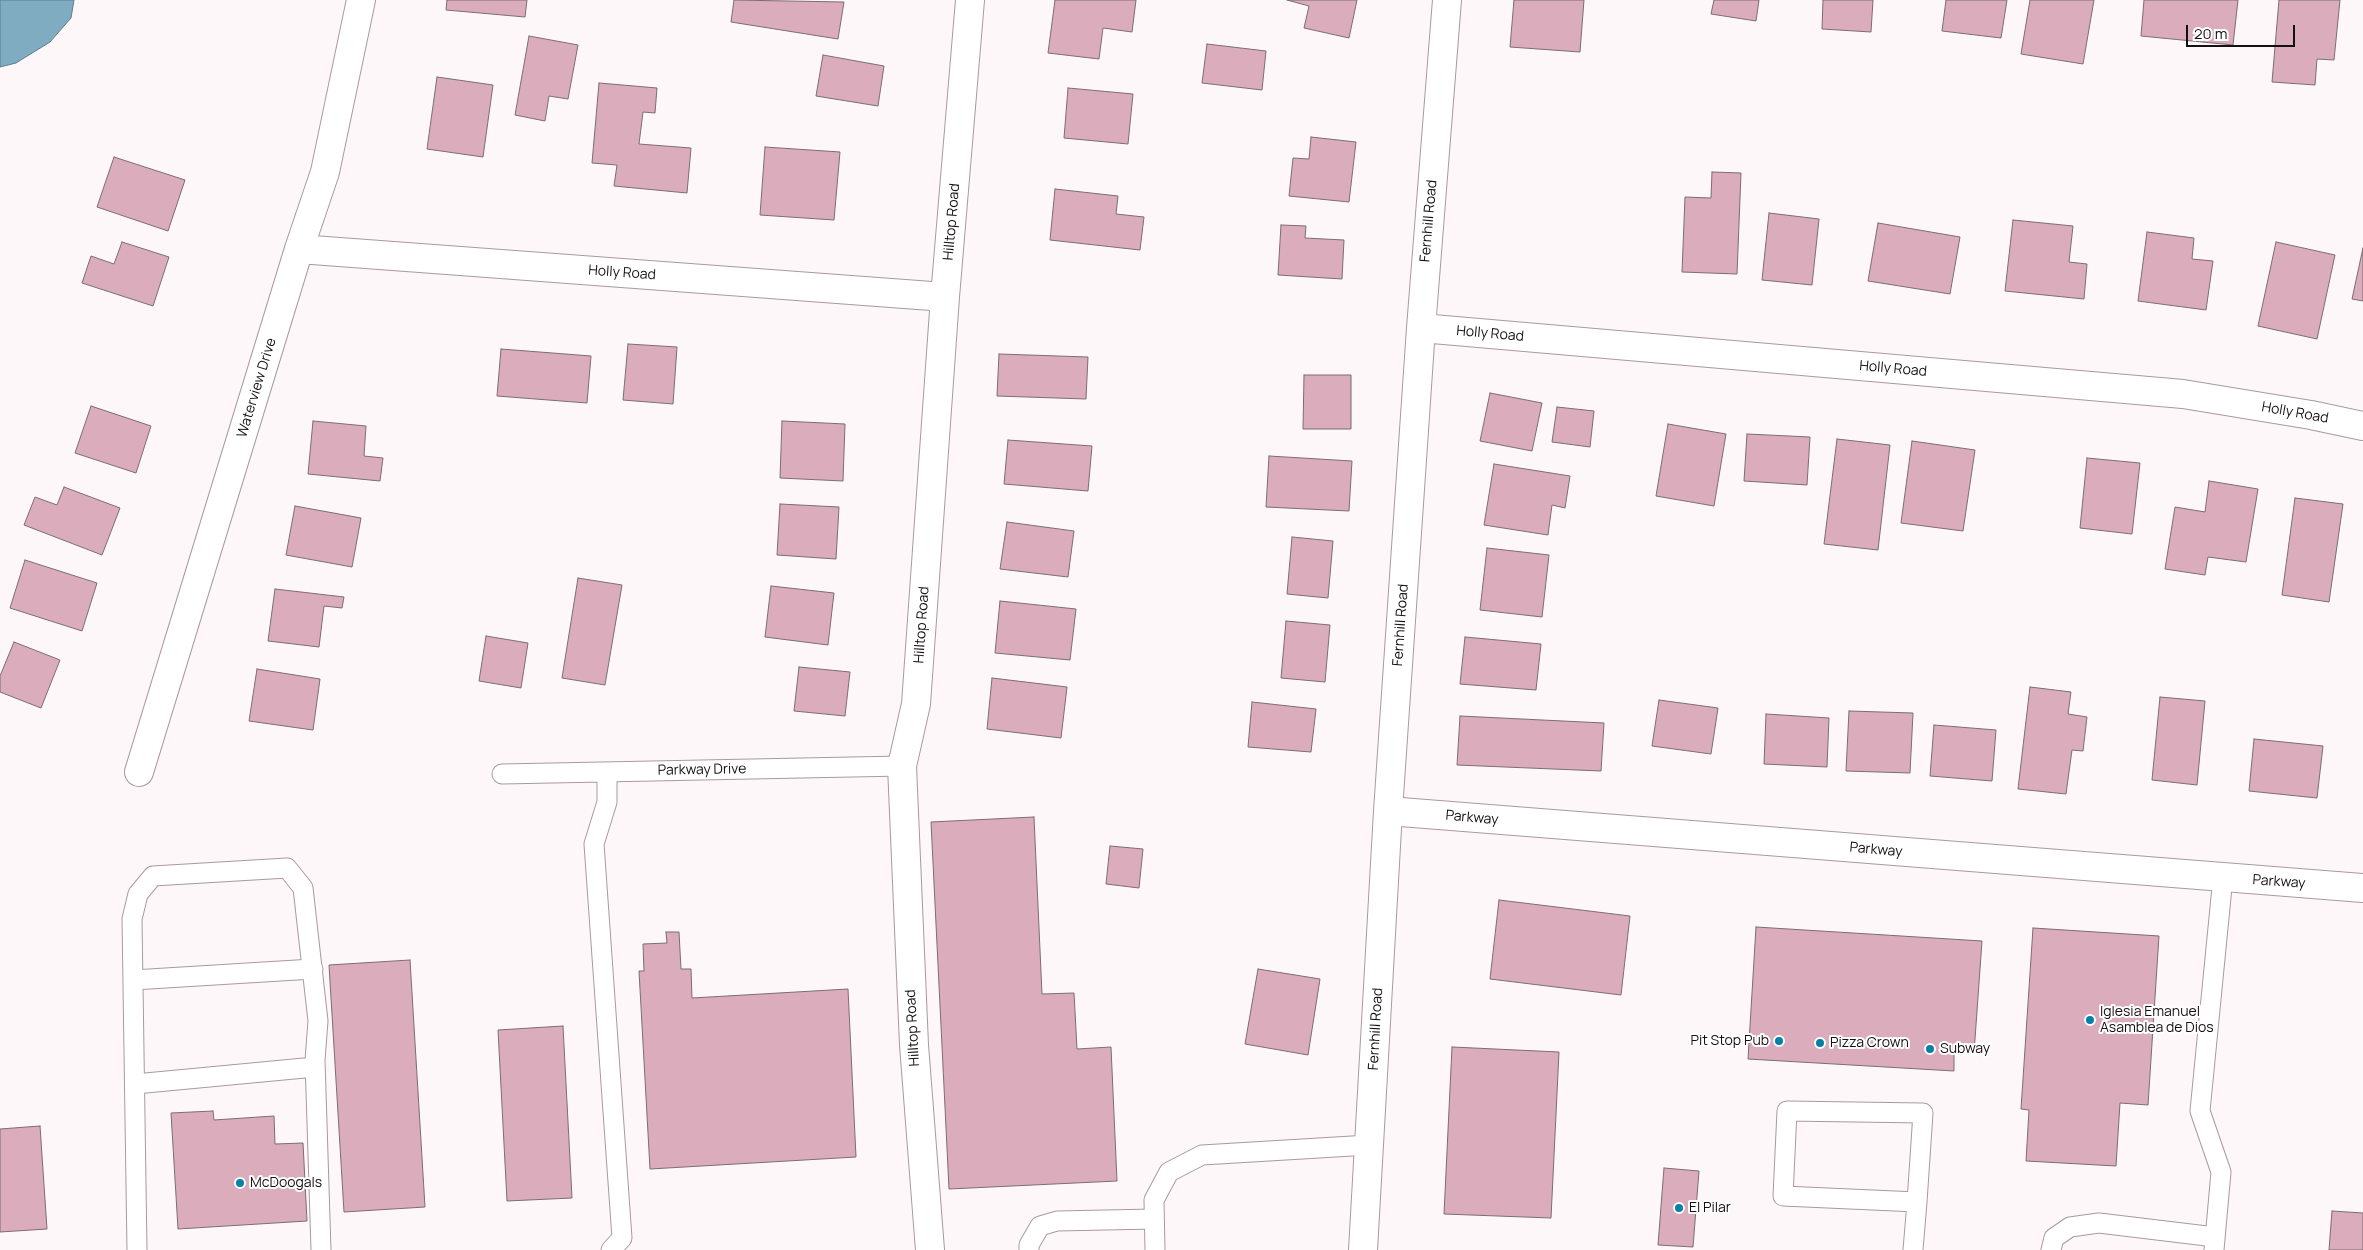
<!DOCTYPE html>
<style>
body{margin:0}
#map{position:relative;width:2363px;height:1250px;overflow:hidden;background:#fef7f9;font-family:Manrope,sans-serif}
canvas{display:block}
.scale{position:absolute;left:2186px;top:25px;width:109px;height:22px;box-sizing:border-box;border:2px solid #140f10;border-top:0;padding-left:6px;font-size:15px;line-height:18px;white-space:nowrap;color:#140f10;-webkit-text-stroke:4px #fff;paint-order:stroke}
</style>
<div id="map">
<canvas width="2363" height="1250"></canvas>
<div class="scale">20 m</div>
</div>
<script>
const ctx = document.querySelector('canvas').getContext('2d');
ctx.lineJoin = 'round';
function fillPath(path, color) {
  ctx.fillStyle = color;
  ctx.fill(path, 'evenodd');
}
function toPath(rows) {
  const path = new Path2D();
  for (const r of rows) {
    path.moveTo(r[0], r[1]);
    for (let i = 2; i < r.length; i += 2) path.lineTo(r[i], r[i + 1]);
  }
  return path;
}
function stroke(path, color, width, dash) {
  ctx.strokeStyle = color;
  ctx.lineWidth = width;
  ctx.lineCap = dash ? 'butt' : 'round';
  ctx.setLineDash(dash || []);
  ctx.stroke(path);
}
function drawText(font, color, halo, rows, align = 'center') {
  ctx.font = font + ' Manrope,sans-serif';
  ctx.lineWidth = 4;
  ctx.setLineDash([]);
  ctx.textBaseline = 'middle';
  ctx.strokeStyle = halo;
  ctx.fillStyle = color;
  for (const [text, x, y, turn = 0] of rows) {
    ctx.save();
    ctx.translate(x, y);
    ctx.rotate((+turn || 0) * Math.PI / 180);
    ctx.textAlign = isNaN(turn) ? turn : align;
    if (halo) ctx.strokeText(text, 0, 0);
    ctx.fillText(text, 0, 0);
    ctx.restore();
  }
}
const water = toPath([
 [0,0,74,0,71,18,50,42,16,63,0,67,0,0]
]);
const building = toPath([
 [447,0,527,0,525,17,446,10,447,0],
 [734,0,844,2,838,39,731,22,734,0],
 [1055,0,1136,0,1132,32,1103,28,1099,59,1048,53,1055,0],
 [1287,0,1357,0,1349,38,1304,28,1309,6,1287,0],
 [1514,0,1584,0,1580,52,1510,47,1514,0],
 [1714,0,1759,0,1756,21,1711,14,1714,0],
 [1823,0,1873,0,1871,32,1822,29,1823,0],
 [1946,0,2007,0,2001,38,1942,31,1946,0],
 [2030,0,2094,0,2083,64,2021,54,2030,0],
 [2144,0,2238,0,2233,45,2141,36,2144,0],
 [2279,0,2340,0,2334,60,2317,59,2315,85,2272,82,2279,0],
 [529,36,578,45,568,99,549,96,545,121,515,115,529,36],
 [1207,44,1266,51,1262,90,1202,83,1207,44],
 [823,55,884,66,878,106,816,96,823,55],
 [437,77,493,85,483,157,427,149,437,77],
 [599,83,657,88,655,113,643,112,639,144,691,148,687,193,614,186,617,165,592,163,599,83],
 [1068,88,1133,94,1128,144,1064,138,1068,88],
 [1311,137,1356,142,1349,202,1289,196,1293,158,1309,159,1311,137],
 [765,147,840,152,834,220,760,215,765,147],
 [114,157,185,180,168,231,97,207,114,157],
 [1712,172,1741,173,1737,274,1682,272,1685,197,1711,198,1712,172],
 [1055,189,1118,196,1116,214,1144,217,1140,250,1050,240,1055,189],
 [1769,213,1819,219,1812,285,1762,280,1769,213],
 [2013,220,2073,226,2069,262,2087,264,2084,299,2005,291,2013,220],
 [1878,223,1960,237,1950,294,1868,281,1878,223],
 [1281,225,1306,226,1305,238,1344,240,1342,279,1278,275,1281,225],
 [2147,232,2194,238,2192,259,2213,261,2206,310,2138,301,2147,232],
 [122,242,169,257,153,306,82,283,91,256,114,264,122,242],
 [2276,242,2335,255,2317,339,2258,326,2276,242],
 [2363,248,2363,301,2352,299,2363,248],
 [628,344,677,347,673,404,623,400,628,344],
 [501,349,591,356,587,403,497,396,501,349],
 [999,354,1088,357,1086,399,997,396,999,354],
 [1304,375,1351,375,1351,429,1303,429,1304,375],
 [1490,393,1542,403,1532,451,1480,441,1490,393],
 [91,406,151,426,136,473,75,453,91,406],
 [1557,407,1594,411,1590,447,1552,442,1557,407],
 [313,421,366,426,364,456,383,458,380,481,308,474,313,421],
 [782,421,845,424,843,481,780,478,782,421],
 [1668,424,1726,434,1714,506,1656,496,1668,424],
 [1747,434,1810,437,1807,485,1744,481,1747,434],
 [1837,439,1890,445,1878,550,1824,544,1837,439],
 [1008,440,1092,446,1088,491,1004,484,1008,440],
 [1912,441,1975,450,1963,531,1901,523,1912,441],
 [1269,456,1352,461,1349,511,1266,507,1269,456],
 [2087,458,2140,463,2132,534,2080,528,2087,458],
 [1494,464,1570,476,1565,508,1552,505,1548,535,1484,525,1494,464],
 [2209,481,2258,489,2246,562,2208,557,2205,575,2165,569,2175,507,2205,512,2209,481],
 [64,487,120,508,102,555,24,525,35,497,57,505,64,487],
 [2295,498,2343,504,2329,602,2282,595,2295,498],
 [780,504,839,507,836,559,777,555,780,504],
 [295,506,361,518,352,567,286,555,295,506],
 [1007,522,1074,531,1068,577,1000,569,1007,522],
 [1292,537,1333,541,1328,598,1287,594,1292,537],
 [1487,548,1549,555,1542,617,1480,610,1487,548],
 [25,560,97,583,82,631,10,608,25,560],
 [578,578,622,585,605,685,562,678,578,578],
 [771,586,834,593,828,645,765,637,771,586],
 [275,589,344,597,342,608,324,606,319,647,268,641,275,589],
 [1000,601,1076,609,1070,660,995,653,1000,601],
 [1286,621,1330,625,1325,682,1281,678,1286,621],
 [486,636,528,643,521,688,479,681,486,636],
 [1465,637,1541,644,1536,690,1460,684,1465,637],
 [14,642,60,660,41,708,0,692,0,676,14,642],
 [799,667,850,672,845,716,794,711,799,667],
 [257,669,320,679,313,730,249,721,257,669],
 [992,678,1067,687,1061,738,987,729,992,678],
 [2030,687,2071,692,2068,714,2087,717,2083,751,2072,750,2066,794,2018,789,2030,687],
 [2160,697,2205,701,2197,785,2152,780,2160,697],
 [1659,700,1718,708,1711,754,1652,746,1659,700],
 [1252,702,1316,709,1311,752,1248,747,1252,702],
 [1849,711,1913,713,1910,773,1846,771,1849,711],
 [1766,714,1829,718,1827,767,1764,764,1766,714],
 [1460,716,1604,723,1601,771,1457,765,1460,716],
 [1934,725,1996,730,1992,781,1930,776,1934,725],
 [2254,739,2323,746,2317,798,2249,791,2254,739],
 [1034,817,1042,994,1074,993,1077,1049,1111,1047,1117,1181,949,1189,931,822,1034,817],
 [1110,846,1143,849,1139,888,1106,884,1110,846],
 [1499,900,1630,916,1621,995,1490,979,1499,900],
 [1756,927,1982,941,1974,1053,1954,1051,1954,1071,1748,1059,1756,927],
 [2033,928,2159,936,2148,1105,2120,1103,2116,1166,2026,1161,2029,1110,2021,1109,2033,928],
 [666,932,679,932,681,969,691,969,692,998,848,989,856,1157,650,1169,639,971,644,971,643,944,667,943,666,932],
 [410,960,425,1207,344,1212,329,965,410,960],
 [1258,969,1320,979,1308,1055,1245,1044,1258,969],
 [563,1026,572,1198,507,1201,498,1030,563,1026],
 [1452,1047,1559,1052,1551,1218,1444,1214,1452,1047],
 [213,1111,214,1120,274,1116,275,1144,303,1143,307,1221,178,1229,171,1113,213,1111],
 [40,1126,47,1229,0,1232,0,1129,40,1126],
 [1664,1168,1699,1171,1693,1247,1658,1245,1664,1168],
 [2332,1211,2363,1213,2363,1250,2329,1250,2332,1211]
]);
const service = toPath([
 [607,772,607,802,594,844,622,1238,611,1250],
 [502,774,902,766],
 [133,980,313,969],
 [135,1084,315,1067],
 [137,1250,132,919,138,894,153,876,287,868,303,888,318,1021,315,1060,321,1250],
 [1029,1250,1029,1245,1040,1226,1057,1221,1154,1219],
 [1155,1250,1154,1200,1169,1172,1202,1155,1369,1145],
 [1913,1250,1917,1202,1923,1113,1787,1111,1783,1196,1917,1202],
 [2051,1250,2054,1238,2070,1227,2099,1223,2215,1237],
 [2214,1250,2221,1172,2200,1111,2223,877]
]);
const minor = toPath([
 [299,249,945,297],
 [1421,328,2183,394,2311,415,2363,426],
 [139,772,299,249,325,172,361,0],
 [1388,811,2363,888],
 [930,1250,914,1045,902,766,916,704,945,297,970,0],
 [1363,1250,1388,811,1421,328,1447,0]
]);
const markers = [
 [2090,1020,5,"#0580a6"],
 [1779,1041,5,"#0580a6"],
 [1820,1043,5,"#0580a6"],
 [1930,1049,5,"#0580a6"],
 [240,1183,5,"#0580a6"],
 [1679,1208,5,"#0580a6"]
];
const streetNames = [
 ["Fernhill Road",1429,221,-85],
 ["Hilltop Road",952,222,-85],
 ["Holly Road",622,273,4],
 ["Holly Road",1490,334,5],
 ["Holly Road",1893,369,5],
 ["Waterview Drive",257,388,-73],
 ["Holly Road",2295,413,10],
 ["Hilltop Road",922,625,-86],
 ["Fernhill Road",1401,625,-86],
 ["Parkway Drive",702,770,-1],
 ["Parkway",1472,818,5],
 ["Parkway",1876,850,5],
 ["Parkway",2279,882,4],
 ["Hilltop Road",913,1028,-93],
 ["Fernhill Road",1376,1029,-87]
];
const poiNames = [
 ["Iglesia Emanuel",2100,1012],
 ["Asamblea de Dios",2100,1028],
 ["Pit Stop Pub",1769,1041,"right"],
 ["Pizza Crown",1830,1043],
 ["Subway",1940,1049],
 ["McDoogals",250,1183],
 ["El Pilar",1689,1208]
];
fillPath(water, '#7facc1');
stroke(water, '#5f7d8c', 1);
fillPath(building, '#dbacbb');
stroke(building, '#7b6d71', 1);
stroke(service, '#a9999e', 21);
stroke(minor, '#a9999e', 30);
stroke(service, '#fff', 19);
stroke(minor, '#fff', 28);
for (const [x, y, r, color] of markers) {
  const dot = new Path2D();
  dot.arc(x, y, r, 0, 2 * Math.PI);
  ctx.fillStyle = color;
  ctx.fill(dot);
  stroke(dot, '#fff', 2);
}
drawText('14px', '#140f10', '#fff', streetNames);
drawText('14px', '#140f10', '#fff', poiNames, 'left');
</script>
